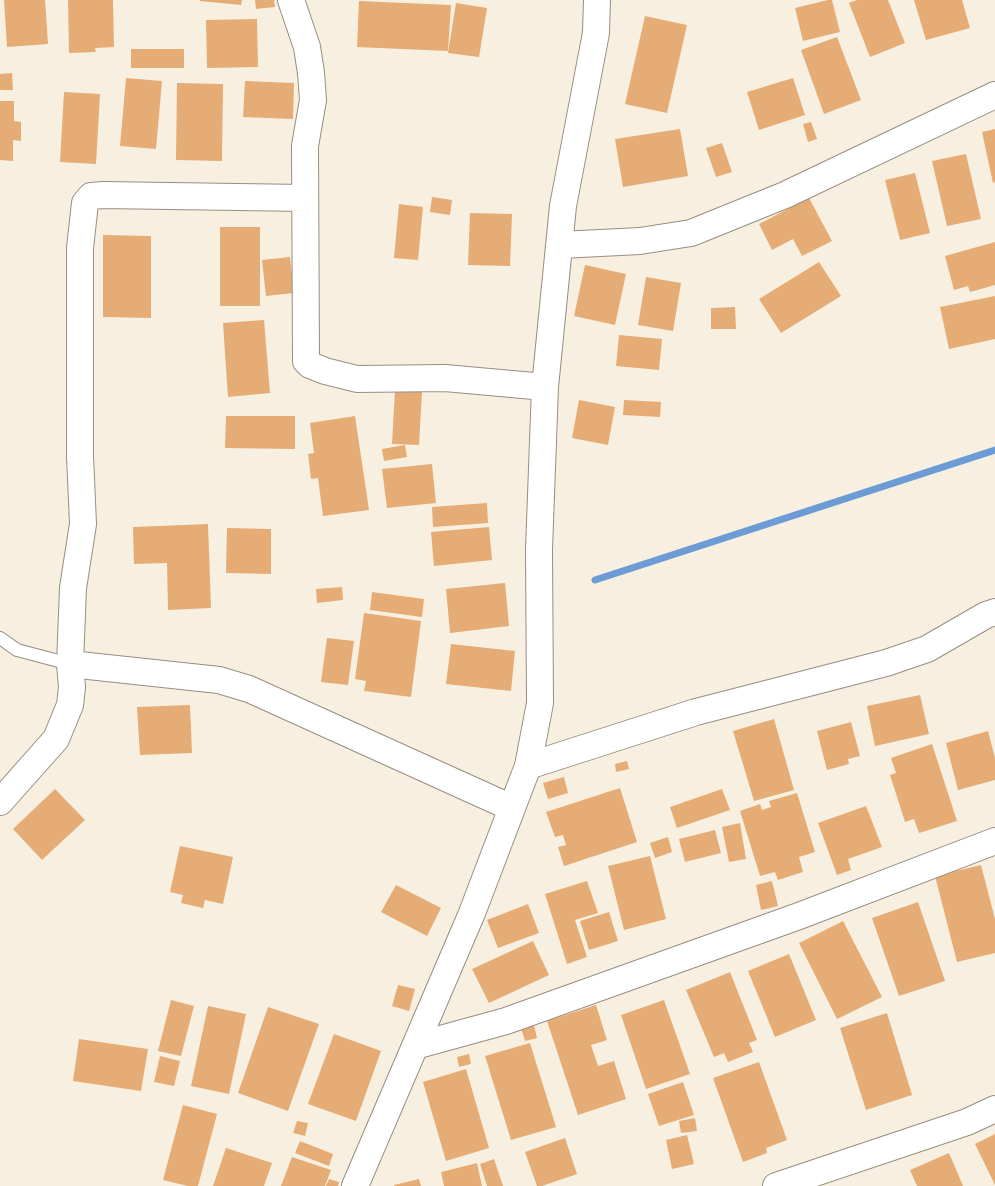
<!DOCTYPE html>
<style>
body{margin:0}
canvas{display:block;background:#f7f0e1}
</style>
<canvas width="995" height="1186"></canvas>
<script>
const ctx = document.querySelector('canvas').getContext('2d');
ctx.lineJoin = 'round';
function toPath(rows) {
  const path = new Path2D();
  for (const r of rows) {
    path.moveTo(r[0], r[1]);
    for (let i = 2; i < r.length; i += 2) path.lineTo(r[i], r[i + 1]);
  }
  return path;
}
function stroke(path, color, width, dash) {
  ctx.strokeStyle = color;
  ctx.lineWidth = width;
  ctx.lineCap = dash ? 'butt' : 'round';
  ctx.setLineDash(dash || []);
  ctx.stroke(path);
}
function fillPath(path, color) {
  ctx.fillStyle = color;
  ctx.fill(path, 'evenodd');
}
const stream = toPath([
 [595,580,995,450]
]);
const building = toPath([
 [4,0,45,0,48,44,7,47],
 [68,0,113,0,114,47,95,48,96,52,69,53],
 [200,0,242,0,241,5,200,1],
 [255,0,274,0,275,7,256,9],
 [828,0,832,0,840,32,803,41,795,8],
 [857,0,888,0,905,43,870,57,849,3],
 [914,0,962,0,970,28,926,40],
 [359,1,451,5,448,51,357,47],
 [456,3,487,8,479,57,448,53],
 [645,16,687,25,667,113,625,104],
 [257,19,258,67,207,68,206,20],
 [837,37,861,100,824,114,801,50],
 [131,49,184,49,184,68,131,68],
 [12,73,13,90,0,90,0,74],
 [126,78,162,81,156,149,120,146],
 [793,78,805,115,759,130,747,92],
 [245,81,294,83,293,119,243,117],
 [177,83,223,84,222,161,176,160],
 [64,92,100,94,96,164,60,162],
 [0,101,14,101,14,121,21,122,21,141,13,140,13,161,0,160],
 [811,122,817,139,808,142,803,124],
 [680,129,688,176,623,187,615,139],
 [995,129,995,182,993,183,982,132],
 [722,143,732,172,716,177,706,148],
 [966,154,981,219,947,226,932,161],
 [915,173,930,233,900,240,885,180],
 [432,197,452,200,450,215,430,212],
 [809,198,832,241,802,256,793,239,772,250,759,224],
 [399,204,423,207,418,260,394,258],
 [470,213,512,214,510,266,468,265],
 [220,227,260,227,260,306,220,306],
 [103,235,151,236,151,318,103,317],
 [995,242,995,285,970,292,968,286,954,290,945,256],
 [290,257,294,293,266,296,262,260],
 [819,262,841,296,781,333,759,299],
 [585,265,626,274,615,325,574,316],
 [646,277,681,283,673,331,638,325],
 [995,296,995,339,949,349,940,307],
 [735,307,736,329,711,329,711,308],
 [264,320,270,393,228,397,223,323],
 [619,335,662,339,659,370,616,366],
 [395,390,422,392,419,445,392,444],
 [579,400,615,407,608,445,572,438],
 [624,400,661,402,660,417,623,415],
 [226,416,295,416,295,449,225,448],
 [355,416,369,510,323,516,318,478,311,479,308,454,314,453,310,423],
 [405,445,407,457,384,461,382,449],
 [432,464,436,503,387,508,382,469],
 [487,503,488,523,433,527,432,507],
 [208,524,211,608,168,610,167,563,134,564,133,527],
 [489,527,492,560,434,566,431,532],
 [227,528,271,529,271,574,226,573],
 [505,583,509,626,450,633,446,589],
 [342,587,343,600,317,603,316,589],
 [372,592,424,599,422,617,370,610],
 [364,613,421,621,411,697,364,691,366,681,355,679],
 [327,638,354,641,348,685,321,682],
 [451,644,515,651,511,691,446,684],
 [920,695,929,734,875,746,867,706],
 [190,705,192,753,140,755,137,707],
 [774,719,794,790,754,801,733,731],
 [851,722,860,756,848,759,849,764,827,770,817,731],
 [988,731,995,758,995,780,958,790,946,743],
 [932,744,957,821,919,833,914,819,905,822,890,775,896,773,891,758],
 [627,761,629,769,616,772,615,764],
 [564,777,568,793,548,799,543,783],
 [620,788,637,842,564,866,558,847,566,845,563,835,555,837,546,812],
 [55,789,85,820,42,860,13,829],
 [722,789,730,810,677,828,670,807],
 [797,793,815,852,799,857,803,872,778,880,775,872,760,876,740,811,760,804,762,810,771,807,769,801],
 [866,806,882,847,848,859,851,870,837,875,818,823],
 [740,823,746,859,729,862,722,827],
 [715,830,721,853,685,862,679,839],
 [668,837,672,852,655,858,650,843],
 [180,846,233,857,223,904,205,900,203,908,181,903,183,895,170,892],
 [650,856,666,919,624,930,608,866],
 [981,865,995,919,995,953,957,962,935,876],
 [587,881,598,913,575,920,587,957,567,964,545,894],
 [772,881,778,906,761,910,756,885],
 [396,885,441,908,427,936,381,912],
 [918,902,945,981,899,996,872,918],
 [528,904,539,933,498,948,487,920],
 [609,912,618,941,589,950,580,921],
 [843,921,882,997,837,1019,799,943],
 [533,941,549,975,489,1003,472,969],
 [789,954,816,1020,775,1037,748,971],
 [730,972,757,1040,749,1043,753,1052,728,1062,724,1053,714,1057,686,990],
 [398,985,415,989,409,1011,392,1006],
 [171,1000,194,1006,181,1056,158,1051],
 [664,1000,690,1074,646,1089,621,1015],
 [596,1005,607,1040,591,1045,598,1066,614,1061,626,1099,578,1115,547,1021],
 [208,1006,246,1014,229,1094,191,1086],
 [268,1007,319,1024,288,1111,238,1093],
 [887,1013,912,1095,866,1110,840,1028],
 [534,1025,537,1038,525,1041,521,1028],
 [334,1034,381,1051,356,1121,308,1104],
 [79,1039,148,1049,141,1091,73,1081],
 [530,1043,556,1127,511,1140,485,1056],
 [469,1054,471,1064,459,1067,457,1057],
 [160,1056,180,1061,174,1086,154,1082],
 [759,1062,787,1140,766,1148,767,1153,743,1162,713,1078],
 [466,1069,489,1148,446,1161,423,1082],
 [683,1082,694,1115,659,1126,648,1094],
 [183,1105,217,1114,198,1186,188,1186,163,1180],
 [695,1118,697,1131,681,1133,679,1121],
 [297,1121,308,1123,305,1136,293,1133],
 [995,1134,995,1185,975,1144],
 [687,1135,694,1164,672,1169,666,1140],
 [565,1138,577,1174,542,1186,537,1186,525,1152],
 [300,1141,333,1154,329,1166,295,1153],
 [226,1148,272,1163,264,1186,213,1186],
 [949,1153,963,1186,917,1186,910,1170],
 [292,1157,331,1170,325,1186,281,1186],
 [494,1159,503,1186,487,1186,480,1164],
 [477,1163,482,1186,444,1186,441,1172],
 [329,1179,339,1182,338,1186,326,1186],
 [419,1179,421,1186,394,1186,394,1185]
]);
const service = toPath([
 [0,638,17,650,70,664]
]);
const minor = toPath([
 [291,0,307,47,311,73,313,100,305,146,306,361,310,365,325,371,357,379,445,378,545,387],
 [560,245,640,241,691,233,785,195,995,95],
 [70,664,219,680,249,689,512,808],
 [528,766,696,712,886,663,927,649,986,615,995,612],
 [0,802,56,739,70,705,72,687,70,664,73,588,83,524,80,456,80,248,85,203,91,196,103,195,305,198],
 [415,1046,506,1021,799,916,995,841],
 [355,1186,472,913,528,766,540,703,539,549,545,387,563,206,596,33,597,0],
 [776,1186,967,1122,995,1109]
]);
stroke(stream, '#6d9bd5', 7);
fillPath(building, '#e6ac75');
stroke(service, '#998d80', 14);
stroke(minor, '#998d80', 28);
stroke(service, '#fff', 12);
stroke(minor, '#fff', 26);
</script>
